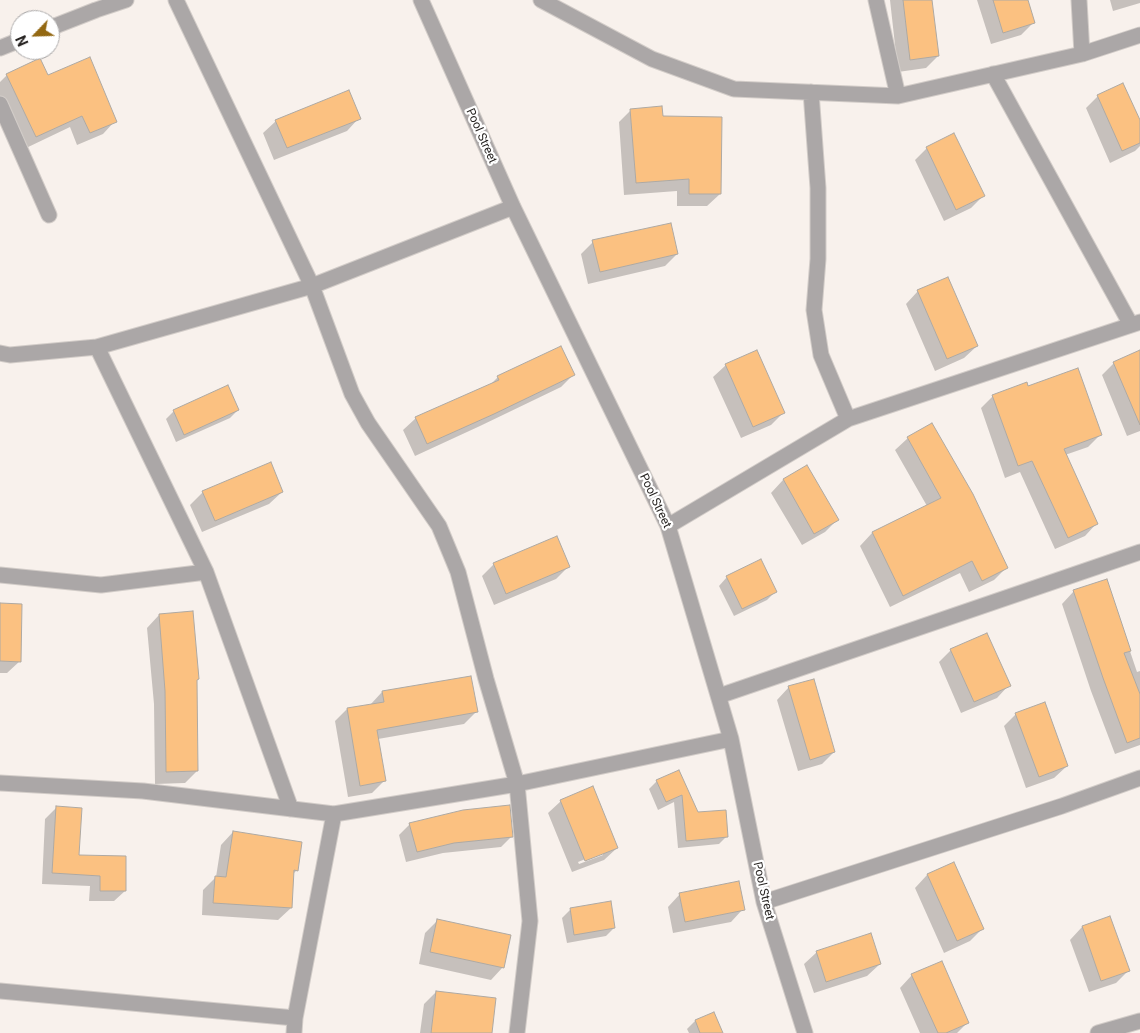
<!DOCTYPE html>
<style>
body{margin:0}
#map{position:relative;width:1140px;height:1033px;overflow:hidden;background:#f8f1ec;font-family:Roboto,sans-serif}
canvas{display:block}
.north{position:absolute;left:10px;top:10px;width:50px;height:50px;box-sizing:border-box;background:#fff;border:1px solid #a9a7a7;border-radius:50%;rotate:246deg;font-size:14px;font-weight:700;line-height:20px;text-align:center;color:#272422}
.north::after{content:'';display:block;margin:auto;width:18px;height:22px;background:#936812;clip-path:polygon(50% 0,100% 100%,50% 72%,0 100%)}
</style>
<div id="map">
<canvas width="1140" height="1033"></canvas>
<div class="north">N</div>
</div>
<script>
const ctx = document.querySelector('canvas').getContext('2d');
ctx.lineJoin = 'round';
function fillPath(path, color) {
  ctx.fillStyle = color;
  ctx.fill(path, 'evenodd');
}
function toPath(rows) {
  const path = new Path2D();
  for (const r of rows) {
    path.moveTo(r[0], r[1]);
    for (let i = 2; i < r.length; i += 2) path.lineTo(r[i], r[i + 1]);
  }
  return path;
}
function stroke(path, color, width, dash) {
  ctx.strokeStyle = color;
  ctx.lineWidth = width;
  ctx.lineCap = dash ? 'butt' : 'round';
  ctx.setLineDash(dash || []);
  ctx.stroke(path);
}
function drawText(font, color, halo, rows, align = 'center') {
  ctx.font = font + ' Roboto,sans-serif';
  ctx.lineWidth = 4.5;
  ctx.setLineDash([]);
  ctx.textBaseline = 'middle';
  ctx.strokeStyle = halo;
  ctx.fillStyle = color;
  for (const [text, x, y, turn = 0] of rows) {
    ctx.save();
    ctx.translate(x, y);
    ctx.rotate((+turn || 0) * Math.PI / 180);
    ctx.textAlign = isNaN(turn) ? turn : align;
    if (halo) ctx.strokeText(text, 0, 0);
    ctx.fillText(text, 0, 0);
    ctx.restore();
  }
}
const shadow = toPath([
 [890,0,931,0,938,56,926,68,898,72],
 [977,0,1026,0,1034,22,1021,35,991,44],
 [1110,0,1140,0,1140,3,1113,11],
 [7,75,47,77,115,121,103,134,77,145,70,127,24,149,0,98,0,82],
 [1098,96,1140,123,1140,146,1135,151,1110,163,1086,108],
 [631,110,662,117,720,194,707,206,677,206,677,191,624,195,619,122],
 [359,118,347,131,274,160,263,133,276,121],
 [927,148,983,196,971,208,944,221,915,160],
 [593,242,677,254,665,266,588,284,581,254],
 [918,291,977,346,964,358,935,371,906,304],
 [1140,352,1140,431,1127,436,1102,375,1114,363],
 [726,365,783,413,771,425,741,438,713,377],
 [573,375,561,387,480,426,415,456,403,430,416,418,490,385,498,377],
 [1027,388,1101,434,1088,447,1065,455,1097,523,1085,536,1055,549,1020,472,1005,478,981,408,993,396],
 [238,410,230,418,176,442,166,419,174,411],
 [908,438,1006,568,994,580,969,592,960,573,890,607,860,546,872,533,927,506,895,450],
 [806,467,837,520,825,532,802,545,771,493,783,480],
 [203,492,282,492,269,504,202,532,190,505],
 [494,564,569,566,556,579,494,605,482,576],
 [727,577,775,592,767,600,734,616,719,586],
 [1106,580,1137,672,1140,671,1140,745,1115,754,1091,691,1062,604,1074,591],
 [0,604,20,661,7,673,0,673],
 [159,615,196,681,197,771,185,783,155,784,154,704,147,628],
 [951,650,1009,685,997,698,961,713,939,662],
 [789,687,834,752,822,764,798,771,777,700],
 [382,692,476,712,464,724,378,739,384,781,372,793,348,797,335,721,347,709,370,705],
 [1016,714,1067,766,1054,778,1026,788,1004,726],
 [678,772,697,814,727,836,719,844,678,848,674,802,658,810,649,789,657,781],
 [561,801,617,848,604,860,572,872,548,813],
 [603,852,603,855,579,864,578,862],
 [56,808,78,856,125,891,114,901,89,901,90,886,42,884,45,819],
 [410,824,511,837,501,847,443,853,406,862,399,835],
 [233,832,297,870,293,874,291,908,278,920,202,915,203,890,216,877,221,845],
 [953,864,982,929,970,941,944,953,915,888,927,875],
 [680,894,743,909,731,922,673,933,668,907],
 [570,910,614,928,606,936,567,943,562,918],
 [438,920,503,967,491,980,419,964,425,933],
 [1082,927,1128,971,1116,983,1089,992,1070,940],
 [817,952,880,964,867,976,814,993,804,964],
 [912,975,968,1022,957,1033,920,1033,900,988],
 [436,992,491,1033,420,1033,424,1004],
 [713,1014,722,1033,689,1033,687,1029,695,1021]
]);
const building = toPath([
 [903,0,932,0,939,56,910,60,903,0],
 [993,0,1028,0,1035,23,1003,33,993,0],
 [90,57,117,122,90,133,82,116,36,137,6,74,40,58,48,75,90,57],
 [1123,83,1140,120,1140,143,1122,151,1097,95,1123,83],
 [349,90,361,119,287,148,275,120,349,90],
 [662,106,663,116,722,117,721,194,689,194,689,179,636,183,630,109,662,106],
 [954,133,985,196,956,210,926,147,954,133],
 [671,223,678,254,600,272,592,240,671,223],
 [948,277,978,346,947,359,917,290,948,277],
 [561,346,575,375,494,414,427,444,415,417,499,380,497,376,561,346],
 [757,350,785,413,753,427,725,364,757,350],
 [1140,350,1140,425,1113,362,1140,350],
 [1078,368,1102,435,1064,449,1098,524,1068,538,1032,461,1018,466,992,395,1027,382,1028,386,1078,368],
 [228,385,239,410,184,435,173,410,228,385],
 [932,423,973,494,1008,568,982,581,972,561,903,596,872,532,941,498,907,437,932,423],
 [271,462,283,492,215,521,202,491,271,462],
 [807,465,839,520,814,534,783,479,807,465],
 [557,536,570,567,506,594,493,563,557,536],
 [761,559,777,592,742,609,726,576,761,559],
 [1107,579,1131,651,1124,653,1140,694,1140,738,1127,743,1103,678,1073,590,1107,579],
 [0,603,22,604,21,662,0,661,0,603],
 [193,611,199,679,197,680,198,771,166,772,165,691,159,614,193,611],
 [987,633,1011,686,974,702,950,649,987,633],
 [471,676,478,712,377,730,386,781,360,786,347,708,384,702,382,691,471,676],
 [814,679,835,752,810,760,788,686,814,679],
 [1045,702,1068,766,1039,777,1015,713,1045,702],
 [679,770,698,812,726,810,728,837,686,841,682,795,666,802,656,780,679,770],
 [593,786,618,848,585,861,560,800,593,786],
 [510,805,513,837,454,843,417,852,409,823,463,810,510,805],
 [56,806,82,808,79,855,126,856,126,891,100,891,100,876,52,873,56,806],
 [233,831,302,842,298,871,294,870,292,908,213,903,215,876,226,877,233,831],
 [954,862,984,929,957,941,927,874,954,862],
 [739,881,745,910,685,922,679,893,739,881],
 [611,901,615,928,574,935,570,908,611,901],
 [1110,916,1130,971,1101,981,1082,926,1110,916],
 [437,919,511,935,504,968,430,952,437,919],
 [871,933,881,964,826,982,816,951,871,933],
 [942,961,969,1023,946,1033,938,1033,911,974,942,961],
 [436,991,496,998,492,1033,431,1033,436,991],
 [714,1012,723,1033,700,1033,695,1020,714,1012]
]);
const minor = toPath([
 [176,0,312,286,352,394,368,423,439,526,458,572,486,679,517,784,530,921,517,1033],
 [421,0,513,207,668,526,731,739,764,902,805,1033],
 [541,0,652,59,734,89,898,96,1082,54,1140,35],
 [876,0,898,96],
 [1079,0,1082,54],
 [50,28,96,10,126,0],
 [0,48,20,40],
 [993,74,1131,325],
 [811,92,818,188,818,259,814,310,821,355,848,419],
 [0,104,49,215],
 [97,347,206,572,291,809],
 [0,353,10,355,97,347,312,286,513,207],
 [668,526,848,419,1140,322],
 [0,575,101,585,206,572],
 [719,696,1140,552],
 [0,783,143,791,334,814,517,784,731,739],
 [764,902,1062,806,1140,778],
 [0,991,295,1018],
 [294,1033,295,1018,334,814],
 [1098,1033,1140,1021]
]);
const streetNames = [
 ["Pool Street",481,136,66],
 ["Pool Street",655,501,65],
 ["Pool Street",763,891,77]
];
fillPath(shadow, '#0003');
fillPath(building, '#fbc181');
stroke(building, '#aea9a3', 1);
stroke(minor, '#d2ccc8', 17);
stroke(minor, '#aba7a7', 15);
drawText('12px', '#272422', '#fff', streetNames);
</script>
